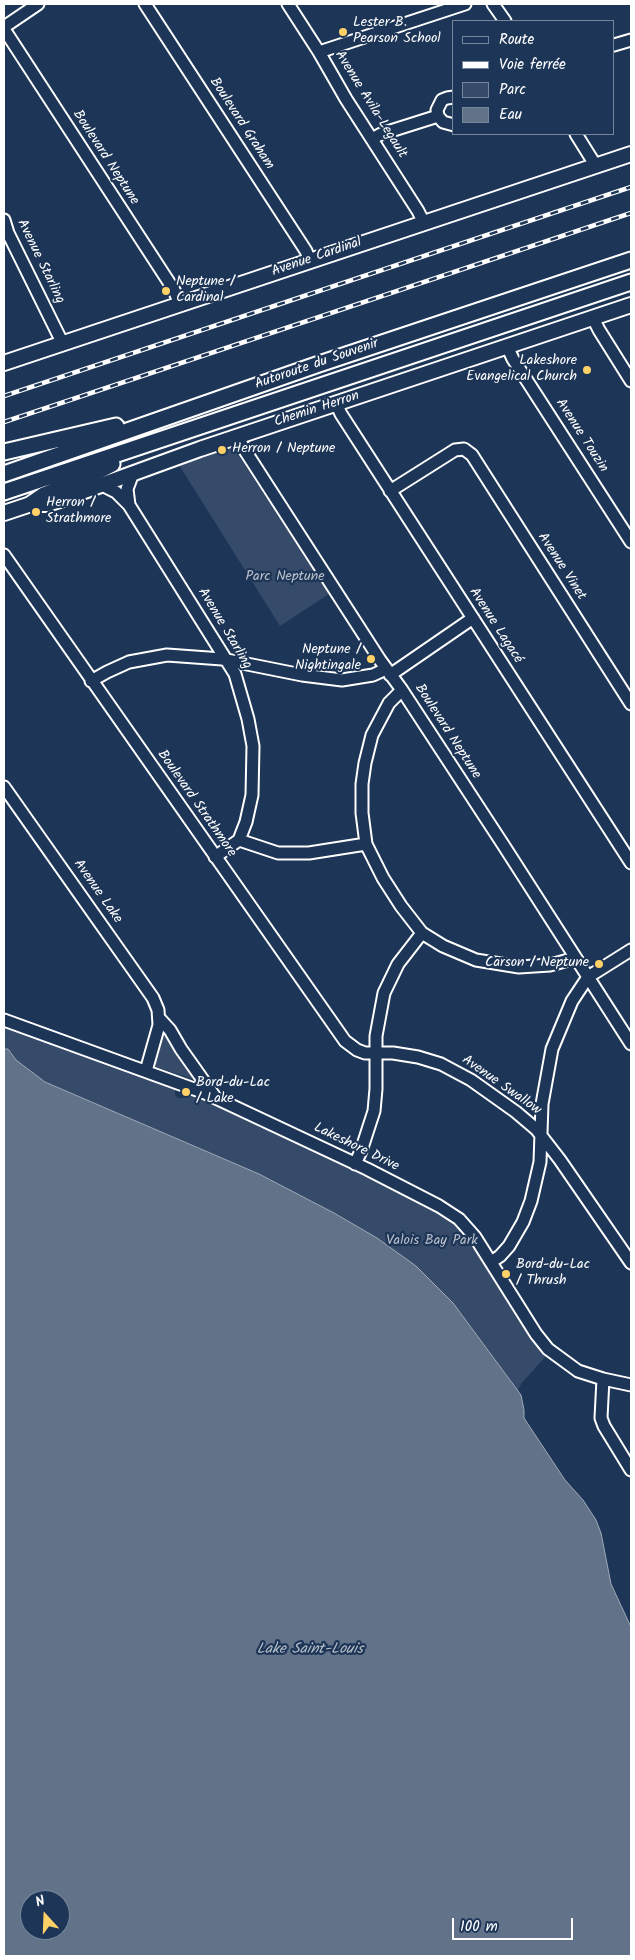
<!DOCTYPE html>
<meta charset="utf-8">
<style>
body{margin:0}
#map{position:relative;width:635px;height:1960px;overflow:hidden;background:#1d3557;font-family:Kalam,sans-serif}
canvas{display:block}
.frame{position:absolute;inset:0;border:5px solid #fff;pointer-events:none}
.legend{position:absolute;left:452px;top:20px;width:162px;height:115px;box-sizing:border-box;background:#1d3557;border:1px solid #77869a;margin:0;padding:6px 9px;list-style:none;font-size:15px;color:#fff}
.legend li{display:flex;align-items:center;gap:10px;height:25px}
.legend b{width:25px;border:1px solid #77869a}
.north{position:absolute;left:20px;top:1890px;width:50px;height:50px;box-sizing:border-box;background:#1d3557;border:1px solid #77869a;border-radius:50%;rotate:340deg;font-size:14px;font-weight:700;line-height:20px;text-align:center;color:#fff}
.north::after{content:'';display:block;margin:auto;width:18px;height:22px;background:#ffd166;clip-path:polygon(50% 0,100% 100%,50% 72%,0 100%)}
.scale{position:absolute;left:452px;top:1918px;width:121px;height:22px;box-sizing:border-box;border:2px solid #fff;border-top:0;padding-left:6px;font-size:15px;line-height:18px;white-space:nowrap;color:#fff;-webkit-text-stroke:4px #1d3557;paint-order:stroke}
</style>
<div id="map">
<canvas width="635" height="1960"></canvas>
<div class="frame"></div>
<ul class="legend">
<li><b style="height:6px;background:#1d3557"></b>Route</li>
<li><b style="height:6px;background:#fff"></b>Voie ferrée</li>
<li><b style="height:14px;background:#364b69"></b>Parc</li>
<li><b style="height:14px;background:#617289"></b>Eau</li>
</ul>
<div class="north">N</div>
<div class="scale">100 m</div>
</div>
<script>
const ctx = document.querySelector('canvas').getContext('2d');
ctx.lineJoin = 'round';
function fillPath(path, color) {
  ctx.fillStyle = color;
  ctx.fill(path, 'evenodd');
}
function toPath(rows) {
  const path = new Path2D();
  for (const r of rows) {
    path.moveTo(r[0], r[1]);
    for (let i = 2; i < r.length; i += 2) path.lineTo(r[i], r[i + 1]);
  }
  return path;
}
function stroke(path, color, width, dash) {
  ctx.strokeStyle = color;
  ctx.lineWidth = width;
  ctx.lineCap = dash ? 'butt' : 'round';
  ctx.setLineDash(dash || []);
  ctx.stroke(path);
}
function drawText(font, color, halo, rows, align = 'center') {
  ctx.font = font + ' Kalam,sans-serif';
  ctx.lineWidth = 4.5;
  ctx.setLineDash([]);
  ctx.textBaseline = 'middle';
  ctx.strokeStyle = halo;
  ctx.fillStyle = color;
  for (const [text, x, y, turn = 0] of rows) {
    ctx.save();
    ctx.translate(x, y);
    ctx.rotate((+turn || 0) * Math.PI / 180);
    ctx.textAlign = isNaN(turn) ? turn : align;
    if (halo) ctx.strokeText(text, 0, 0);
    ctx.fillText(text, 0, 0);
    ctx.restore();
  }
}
const green = toPath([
 [232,448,238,455,329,594,280,626,179,465,219,452,220,455,224,453,223,451],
 [4,1027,152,1079,152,1081,175,1089,175,1095,178,1098,184,1098,186,1093,193,1095,194,1094,367,1175,439,1212,458,1225,474,1244,490,1271,489,1272,499,1288,501,1288,531,1337,547,1355,521,1384,518,1391,453,1303,416,1266,377,1238,334,1213,259,1174,45,1082,16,1060,11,1052,4,1049],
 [162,1035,166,1035,195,1080,156,1067,155,1062]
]);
const water = toPath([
 [4,1049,8,1049,16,1060,45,1082,259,1174,334,1213,377,1238,416,1266,453,1303,521,1395,524,1410,524,1418,565,1480,583,1500,596,1520,601,1533,611,1584,631,1627,631,1956,4,1956,4,1049],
 [30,1900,60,1900,60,1930,30,1930,30,1900]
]);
const minor = toPath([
 [145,4,306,251,310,261],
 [288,4,319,52,346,99,418,211,424,223],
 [493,4,505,21],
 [4,27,38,4],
 [4,29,174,290,180,304],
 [614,45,631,40],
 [319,52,465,4],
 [454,97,447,98,442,100,437,110,438,116,443,122,454,125],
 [576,134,596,166],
 [372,139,381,134,438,116],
 [4,220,8,233,63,344],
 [593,318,599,330,631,381],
 [507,346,513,359,631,542],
 [336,403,341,414,631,863],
 [238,436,244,449,380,660,402,690,504,846,631,1044],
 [102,485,116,492,129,505,235,674,248,719,253,746,252,795,246,822,239,840,215,857],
 [390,491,455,450,464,449,472,455,631,704],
 [129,505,127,489,133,473],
 [4,555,345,1041,357,1050,365,1053,393,1053,418,1057,441,1064,471,1080,516,1112,536,1129,560,1160,631,1263],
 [390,675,473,618],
 [91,681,107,672,129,662,167,655,222,659,302,675,342,680,373,675,386,669],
 [402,690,389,703,372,735,365,763,362,784,362,813,366,844,383,878,401,906,422,933,443,946,476,960,519,967,550,965,576,958],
 [4,787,153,998,158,1010,159,1025,146,1071],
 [239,840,278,853,309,853,366,844],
 [159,1018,170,1030,181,1049,215,1097],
 [4,1020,205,1093,367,1169,439,1206,459,1219,475,1237,536,1334,548,1349,578,1371,603,1379,631,1385],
 [355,1164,361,1151,374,1111,376,1089,376,1036,384,993,398,964,422,933],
 [491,1262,500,1256,509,1246,523,1222,531,1201,540,1162,542,1104,552,1049,572,1001,588,977,631,950],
 [603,1379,601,1418,604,1426,631,1470]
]);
const major = toPath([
 [4,363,631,154],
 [4,513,31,504,48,504,68,497,200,449,631,305]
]);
const highway = toPath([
 [4,452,116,426],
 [4,474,319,364,631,260],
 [4,492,631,282],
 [31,504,44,495,79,481,112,464]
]);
const rail = toPath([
 [4,396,631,187],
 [4,422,631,213]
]);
const markers = [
 [343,32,5,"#ffd166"],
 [166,291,5,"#ffd166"],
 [587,370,5,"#ffd166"],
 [222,450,5,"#ffd166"],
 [36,512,5,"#ffd166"],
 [371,659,5,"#ffd166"],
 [599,964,5,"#ffd166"],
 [186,1092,5,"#ffd166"],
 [506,1274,5,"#ffd166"]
];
const poiNames = [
 ["Lester B.",353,24],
 ["Pearson School",353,40],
 ["Neptune /",176,283],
 ["Cardinal",176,299],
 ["Lakeshore",577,362,"right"],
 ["Evangelical Church",577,378,"right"],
 ["Herron / Neptune",232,450],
 ["Herron /",46,504],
 ["Strathmore",46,520],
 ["Neptune /",361,651,"right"],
 ["Nightingale",361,667,"right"],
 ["Carson / Neptune",589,964,"right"],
 ["Bord-du-Lac",196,1084],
 ["/ Lake",196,1100],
 ["Bord-du-Lac",516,1266],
 ["/ Thrush",516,1282]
];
const streetNames = [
 ["Avenue Avila-Legault",370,105,58],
 ["Boulevard Graham",241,124,57],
 ["Boulevard Neptune",105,158,57],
 ["Avenue Cardinal",317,258,-19],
 ["Avenue Starling",40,262,64],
 ["Autoroute du Souvenir",317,365,-19],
 ["Chemin Herron",317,410,-18],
 ["Avenue Touzin",581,436,57],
 ["Avenue Vinet",561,567,57],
 ["Avenue Lagacé",495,626,57],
 ["Avenue Starling",224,629,59],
 ["Boulevard Neptune",447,732,57],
 ["Boulevard Strathmore",196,804,55],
 ["Avenue Lake",97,892,55],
 ["Avenue Swallow",501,1086,35],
 ["Lakeshore Drive",356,1148,26]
];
const parkNames = [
 ["Parc Neptune",285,578],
 ["Valois Bay Park",432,1242]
];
const waterNames = [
 ["Lake Saint-Louis",310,1650]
];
fillPath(green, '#364b69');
fillPath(water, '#617289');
stroke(water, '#a0aab8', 1);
stroke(minor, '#fff', 15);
stroke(major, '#fff', 18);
stroke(highway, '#fff', 19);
stroke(minor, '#1d3557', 11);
stroke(major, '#1d3557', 14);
stroke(highway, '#1d3557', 15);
stroke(rail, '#fff', 4.5);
stroke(rail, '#1d3557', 2.5, [8]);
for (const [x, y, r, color] of markers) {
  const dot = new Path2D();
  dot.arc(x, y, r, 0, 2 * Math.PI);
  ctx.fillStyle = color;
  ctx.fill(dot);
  stroke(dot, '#1d3557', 2);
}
drawText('14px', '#fff', '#1d3557', poiNames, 'left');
drawText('14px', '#fff', '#1d3557', streetNames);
drawText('14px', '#b9c0ca', '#1d3557', parkNames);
drawText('italic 15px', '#b8c0ca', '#1d3557', waterNames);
</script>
